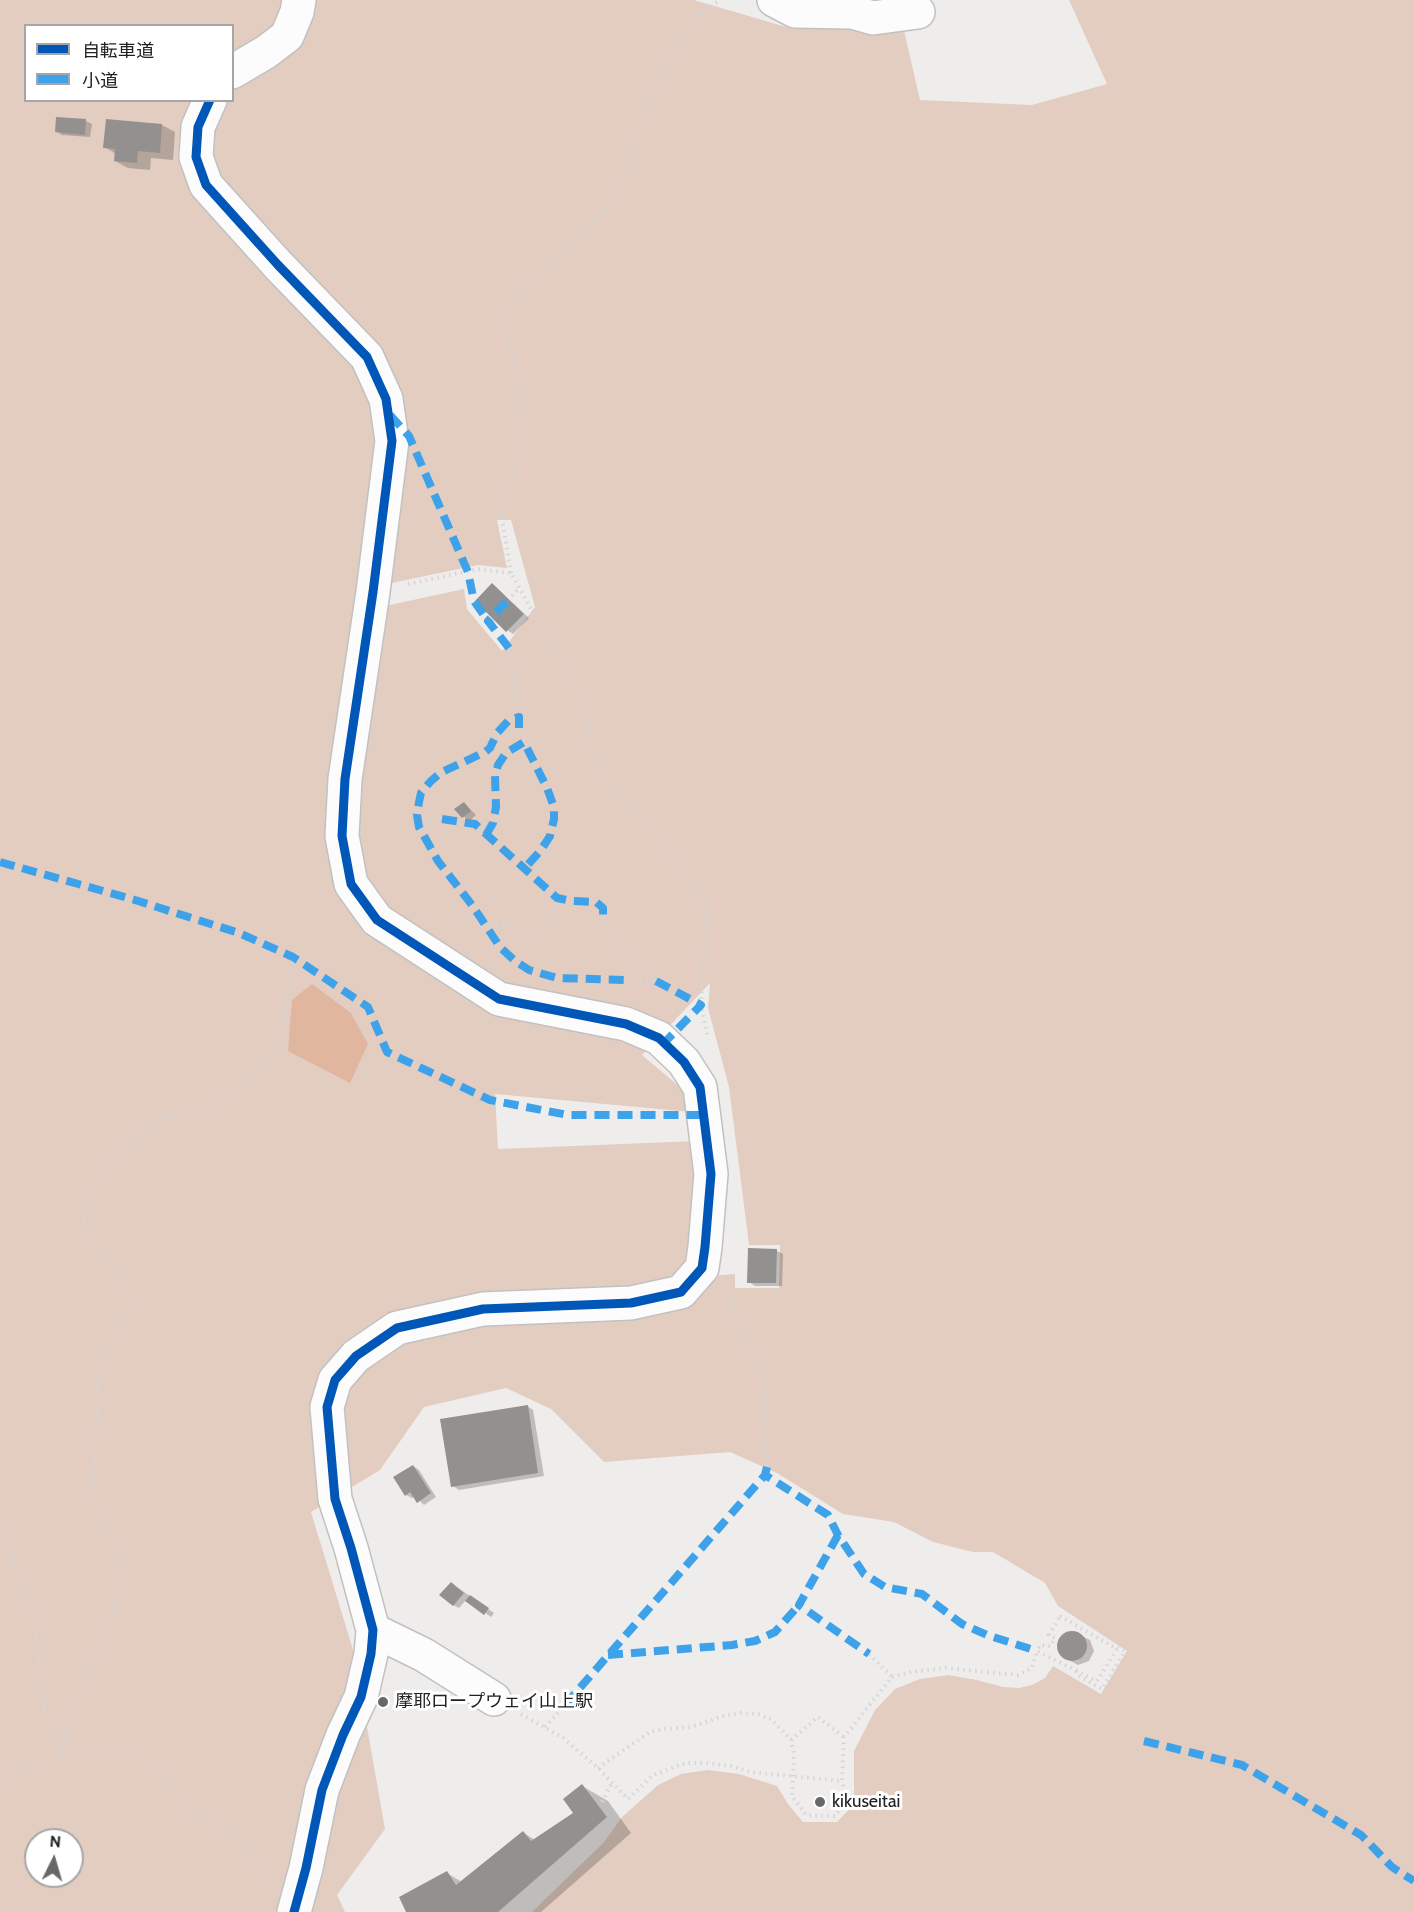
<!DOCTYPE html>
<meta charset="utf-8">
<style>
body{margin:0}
#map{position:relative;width:1414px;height:1912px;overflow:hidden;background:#efedec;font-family:Cabin,"Noto Sans JP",sans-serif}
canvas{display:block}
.legend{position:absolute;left:24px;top:24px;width:210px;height:78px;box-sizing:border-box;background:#fff;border:2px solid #a7a6a6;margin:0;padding:8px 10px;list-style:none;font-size:18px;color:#222120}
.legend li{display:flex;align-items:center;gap:12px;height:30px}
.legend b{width:30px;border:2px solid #a7a6a6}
.north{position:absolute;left:24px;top:1828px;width:60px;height:60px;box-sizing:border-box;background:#fff;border:2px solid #a7a6a6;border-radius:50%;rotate:5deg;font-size:16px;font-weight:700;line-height:24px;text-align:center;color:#222120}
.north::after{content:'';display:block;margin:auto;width:21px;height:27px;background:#6a6867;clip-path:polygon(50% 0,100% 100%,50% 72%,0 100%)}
</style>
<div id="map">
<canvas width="1414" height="1912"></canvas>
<ul class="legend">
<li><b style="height:8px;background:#0057b8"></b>自転車道</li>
<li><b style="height:8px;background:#3ea2ea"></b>小道</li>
</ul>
<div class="north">N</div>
</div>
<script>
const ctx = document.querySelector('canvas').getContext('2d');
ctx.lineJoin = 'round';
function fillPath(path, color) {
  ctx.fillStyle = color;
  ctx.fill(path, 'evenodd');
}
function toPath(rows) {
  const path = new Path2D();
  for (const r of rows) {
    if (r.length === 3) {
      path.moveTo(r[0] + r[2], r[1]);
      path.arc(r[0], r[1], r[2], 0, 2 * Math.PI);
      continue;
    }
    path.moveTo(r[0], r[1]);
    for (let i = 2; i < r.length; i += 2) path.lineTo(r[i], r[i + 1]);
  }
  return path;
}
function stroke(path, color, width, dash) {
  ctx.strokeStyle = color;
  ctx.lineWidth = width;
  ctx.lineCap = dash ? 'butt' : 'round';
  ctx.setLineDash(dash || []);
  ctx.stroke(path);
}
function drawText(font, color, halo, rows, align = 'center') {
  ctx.font = font + ' Cabin,"Noto Sans JP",sans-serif';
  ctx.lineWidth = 6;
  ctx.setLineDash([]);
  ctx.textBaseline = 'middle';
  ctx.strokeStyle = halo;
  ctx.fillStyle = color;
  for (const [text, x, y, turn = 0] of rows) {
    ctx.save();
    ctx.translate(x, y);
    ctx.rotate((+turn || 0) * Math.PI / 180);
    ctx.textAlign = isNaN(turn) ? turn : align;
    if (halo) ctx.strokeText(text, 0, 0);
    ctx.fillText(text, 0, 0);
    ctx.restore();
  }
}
const green = toPath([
 [0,0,694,0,793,29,875,0,897,0,920,100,1032,105,1107,84,1069,0,1414,0,1414,1912,532,1912,604,1842,622,1817,658,1785,681,1774,708,1770,739,1774,777,1786,788,1804,803,1822,837,1822,854,1804,854,1751,875,1710,895,1689,920,1679,948,1675,977,1680,1003,1687,1019,1688,1032,1685,1045,1678,1053,1666,1101,1694,1127,1651,1058,1606,1045,1583,993,1552,973,1552,933,1542,894,1522,843,1514,777,1473,730,1452,604,1462,551,1409,506,1388,424,1407,380,1470,311,1512,354,1653,385,1829,337,1895,345,1912,0,1912],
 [26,26,232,26,232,100,26,100],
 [497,520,511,520,535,607,502,651,467,609,464,589,385,606,387,584,478,565,507,568],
 [710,983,708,1008,729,1087,749,1245,780,1245,779,1288,735,1288,735,1274,709,1276,697,1141,498,1149,495,1094,692,1112,688,1094,642,1055],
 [36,1840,72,1840,72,1876,36,1876]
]);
const water = toPath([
 [312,984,351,1013,368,1044,350,1083,288,1051,292,1000]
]);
const shadow = toPath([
 [86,121,92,124,90,137,62,135,56,131],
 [162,125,175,132,173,160,151,158,150,170,128,168,115,161,116,154,105,147],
 [493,585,529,618,513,634,507,630],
 [464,803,476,815,469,821,456,809],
 [777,1251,783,1254,782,1286,755,1286,749,1282],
 [527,1406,533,1410,544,1476,459,1490,453,1486],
 [413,1466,419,1470,436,1497,424,1505,415,1496,412,1498,406,1495],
 [457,1587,494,1613,491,1617,466,1600,459,1608,453,1605],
 [1073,1631,1090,1640,1094,1651,1089,1661,1078,1665,1061,1656,1057,1645,1062,1635],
 [582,1786,608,1801,631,1833,541,1912,408,1912,447,1873,462,1882,524,1833,535,1840,575,1814]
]);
const building = toPath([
 [56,117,86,119,85,135,55,132],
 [106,119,162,124,160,153,138,151,137,163,114,161,115,149,103,148],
 [492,583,524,614,506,632,475,601],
 [464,802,471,811,462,818,454,809],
 [748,1248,777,1249,776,1283,747,1283],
 [528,1405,538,1473,451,1487,440,1419],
 [413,1465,431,1493,417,1503,410,1492,405,1496,393,1477],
 [451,1582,464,1593,453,1606,439,1595],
 [470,1595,489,1608,484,1615,465,1601],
 [1072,1646,15],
 [582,1784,607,1817,498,1912,406,1912,399,1897,447,1871,456,1885,523,1831,531,1841,573,1813,563,1799]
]);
const path = toPath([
 [511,573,501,514,520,450,522,413,507,332,511,308,521,286,572,244,600,217,625,182,644,107,695,18,720,0],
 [408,584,478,569,511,573,569,678,587,721,591,745,604,782,675,857,693,880,702,895,706,911,701,1005,708,1038],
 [512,596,519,588],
 [509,648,519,717],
 [519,728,524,742],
 [418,824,442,819],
 [603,918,614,944,626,957,640,965,656,981],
 [484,923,505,924,528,932,544,929,554,918,557,898],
 [454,929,467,911],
 [628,980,655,981],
 [730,1286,731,1313,761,1370,765,1382,767,1467],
 [0,1518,33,1613,44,1710,61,1752],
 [1060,1616,1117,1649,1097,1681,1037,1651,1040,1645,1051,1646,1055,1638,1049,1635,1060,1616],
 [869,1654,892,1677],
 [1076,1671,1077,1675,1102,1689,1125,1651,1115,1645],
 [521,1714,563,1738,598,1768,628,1799,653,1775,685,1763,705,1763,731,1766,750,1772,842,1781,844,1737,892,1677,911,1672,946,1668,1018,1675,1032,1668,1037,1651],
 [545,1727,565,1705],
 [791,1740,818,1717,844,1737],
 [61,1753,71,1710,105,1640,123,1573,93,1490,98,1396,96,1368,133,1301,82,1219,101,1168,152,1123,237,1095,280,1048,293,957],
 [598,1768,650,1732,664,1729,691,1727,723,1716,741,1713,758,1714,771,1719,791,1740,794,1755,792,1796,806,1815,835,1816,847,1801,842,1781],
 [0,1778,61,1753,155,1761,185,1813,238,1831,267,1883],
 [602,1802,612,1783]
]);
const minor = toPath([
 [774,0,795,11,852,12,873,18,918,12],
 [232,72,266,52,287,36,297,12,299,0],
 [210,100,198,127,196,157,206,185,278,265,367,357,386,399,392,441,373,592,345,779,342,836,351,884,377,920,499,999,626,1024,659,1038,684,1062,700,1087,711,1174,705,1247,702,1268,681,1292,631,1303,483,1309,397,1328,356,1356,335,1380,327,1407,335,1499,351,1548,373,1630,371,1654,361,1697,343,1735,322,1790,306,1868,294,1912],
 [373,1630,424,1655,494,1699]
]);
const quiet = toPath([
 [390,415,409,436,468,572,474,601,488,621],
 [509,648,488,621,512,596],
 [519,728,519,717,509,720,497,733,490,748,485,752,440,773,430,782,421,793,419,802,417,815,419,827,438,861,472,905,500,947,515,961,529,970,557,978,628,980],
 [442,819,475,824,557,898,571,901,596,902,603,908,603,918],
 [486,835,493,823,496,807,495,776,498,765,506,753,524,742,547,788,554,807,554,819,550,836,541,850,524,869],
 [0,862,135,900,239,933,293,957,368,1007,387,1052,490,1100,568,1115,703,1115],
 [656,981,701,1005,664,1043],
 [767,1467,765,1475,828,1515,838,1535,864,1574,885,1587,922,1594,962,1624,987,1635,1037,1651],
 [838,1535,799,1605,869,1654],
 [608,1655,732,1645,755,1641,775,1632,799,1605],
 [565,1705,765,1475],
 [1144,1741,1242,1765,1361,1835,1392,1867,1414,1881]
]);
const cycleway = toPath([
 [210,100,198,127,196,157,206,185,278,265,367,357,386,399,392,441,373,592,345,779,342,836,351,884,377,920,499,999,626,1024,659,1038,684,1062,700,1087,711,1174,705,1247,702,1268,681,1292,631,1303,483,1309,397,1328,356,1356,335,1380,327,1407,335,1499,351,1548,373,1630,371,1654,361,1697,343,1735,322,1790,306,1868,294,1912]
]);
const markers = [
 [383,1702,6,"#6a6867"],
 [820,1802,6,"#6a6867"]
];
const poiNames = [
 ["摩耶ロープウェイ山上駅",395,1702],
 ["kikuseitai",832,1802]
];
fillPath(green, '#e3cdc1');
fillPath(water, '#e0b69e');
fillPath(shadow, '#0003');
fillPath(building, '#929190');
stroke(minor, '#c2c1c1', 36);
stroke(path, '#d6d5d5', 4, [1.5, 4.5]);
stroke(minor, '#fdfcfc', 33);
stroke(quiet, '#3ea2ea', 8, [15, 8]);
stroke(cycleway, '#0057b8', 9);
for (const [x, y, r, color] of markers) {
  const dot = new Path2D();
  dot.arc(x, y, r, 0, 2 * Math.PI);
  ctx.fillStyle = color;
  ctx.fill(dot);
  stroke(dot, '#fff', 2);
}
drawText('18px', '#222120', '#fff', poiNames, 'left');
</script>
